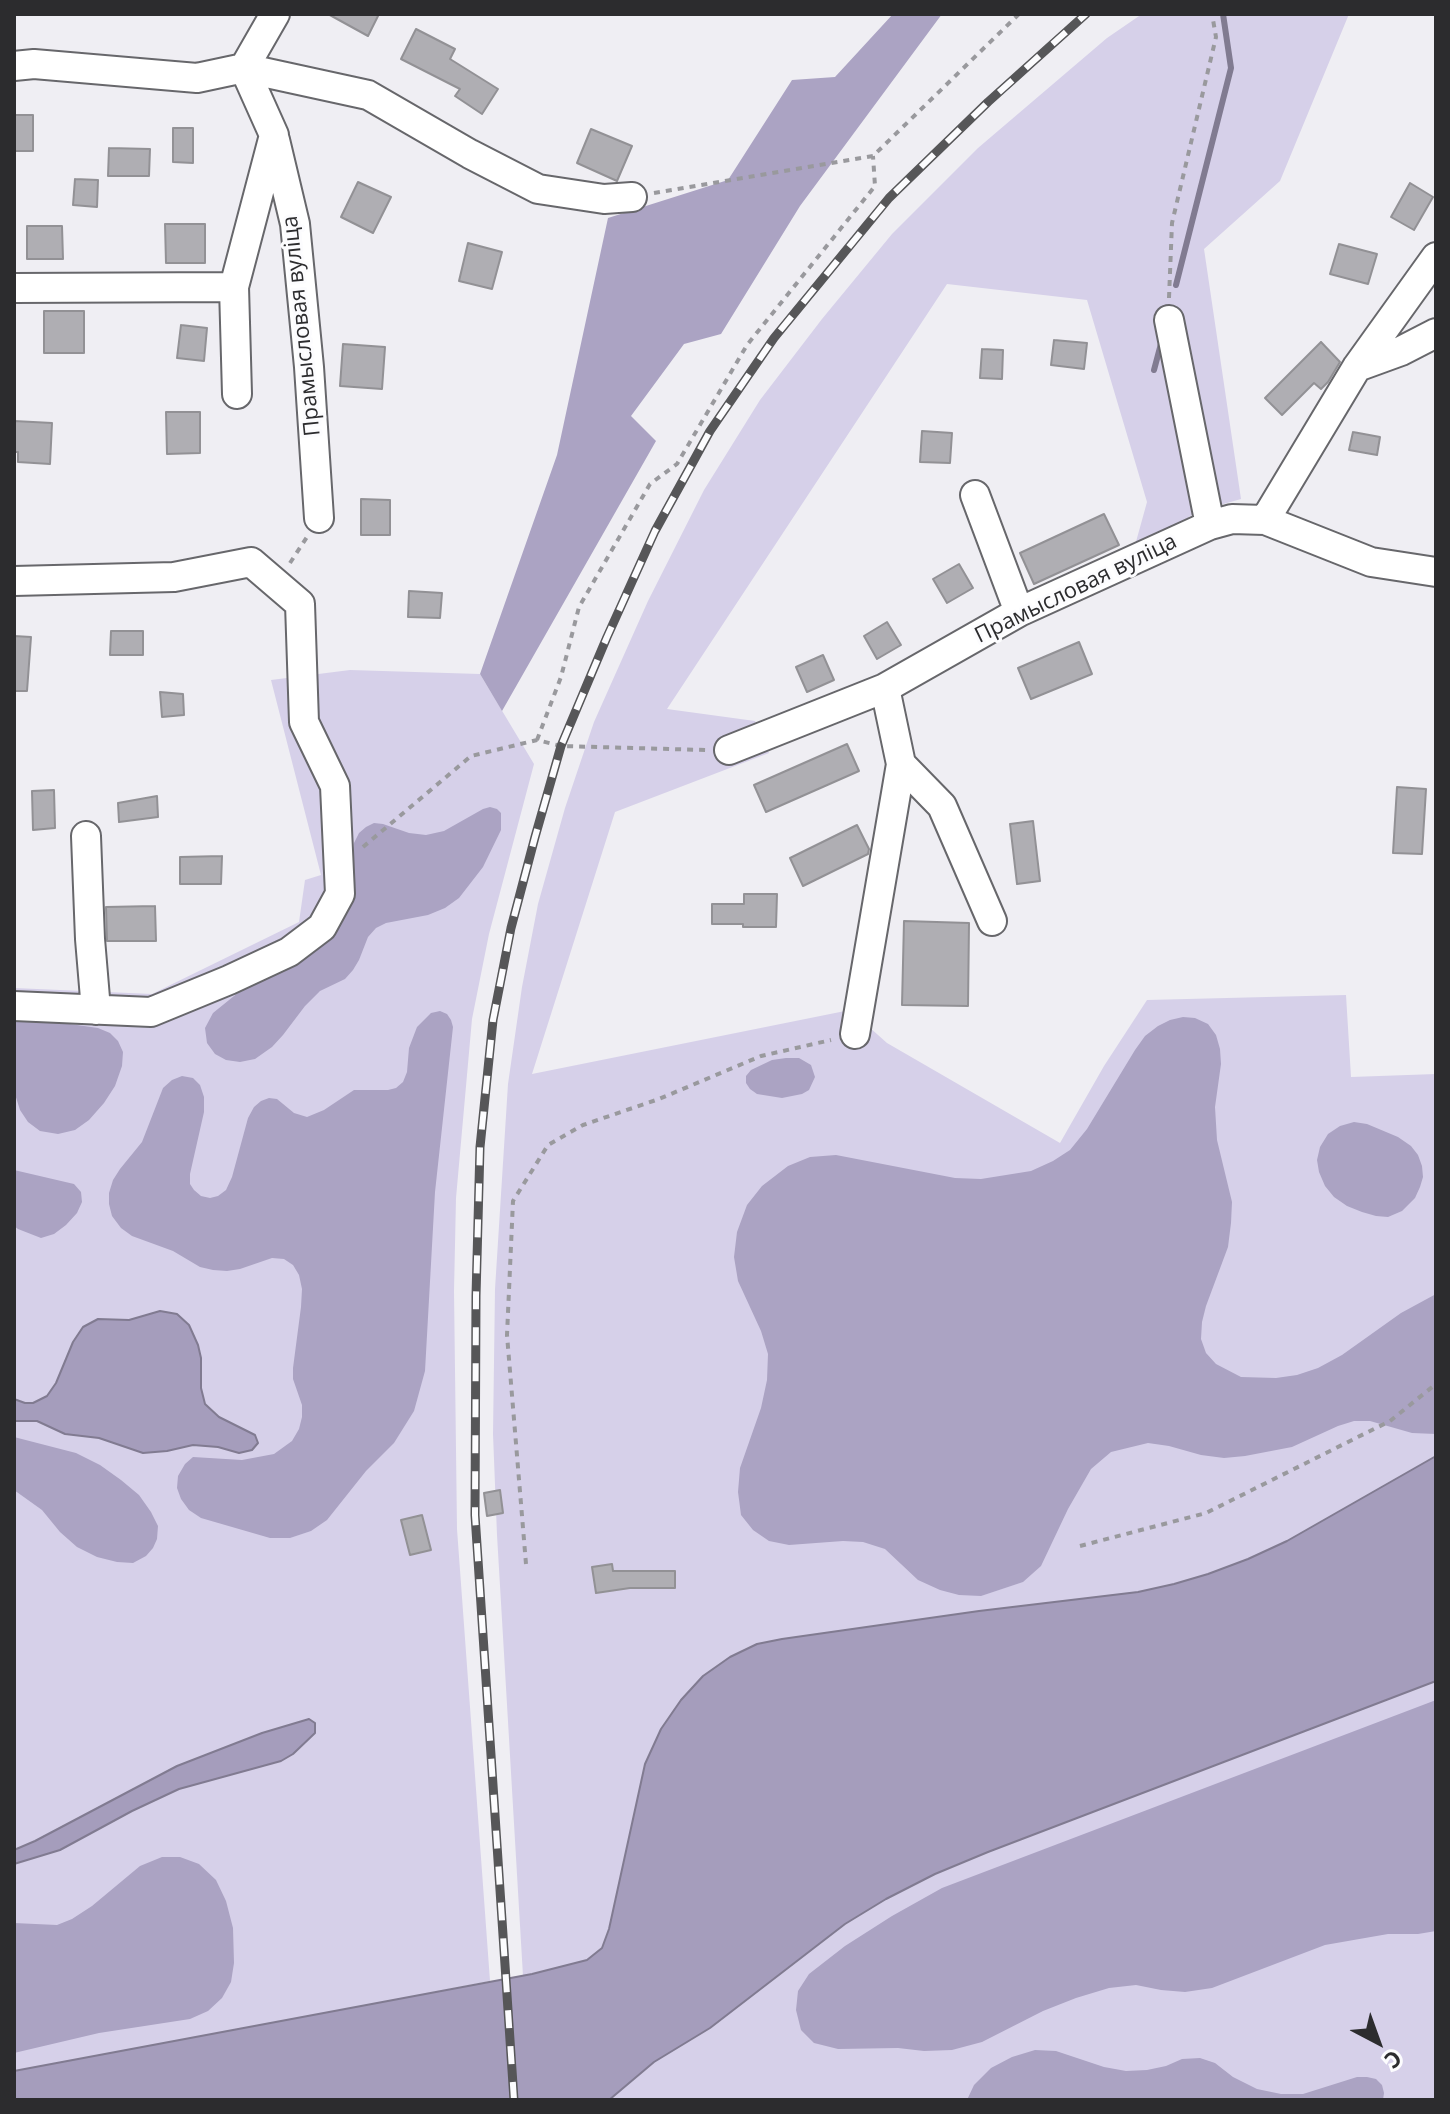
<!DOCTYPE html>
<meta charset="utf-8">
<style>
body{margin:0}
#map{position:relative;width:1450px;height:2114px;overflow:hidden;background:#efeef3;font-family:"Open Sans",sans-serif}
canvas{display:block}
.frame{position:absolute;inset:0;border:16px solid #2c2c2e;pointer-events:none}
.north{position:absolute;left:1338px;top:2002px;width:80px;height:80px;-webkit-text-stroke:6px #fcfcfe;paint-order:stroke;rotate:139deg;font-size:22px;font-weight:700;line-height:32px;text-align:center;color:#2c2c2e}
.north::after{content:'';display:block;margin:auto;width:28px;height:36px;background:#2c2c2e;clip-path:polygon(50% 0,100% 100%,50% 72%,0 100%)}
</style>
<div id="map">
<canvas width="1450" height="2114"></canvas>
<div class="frame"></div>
<div class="north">С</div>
</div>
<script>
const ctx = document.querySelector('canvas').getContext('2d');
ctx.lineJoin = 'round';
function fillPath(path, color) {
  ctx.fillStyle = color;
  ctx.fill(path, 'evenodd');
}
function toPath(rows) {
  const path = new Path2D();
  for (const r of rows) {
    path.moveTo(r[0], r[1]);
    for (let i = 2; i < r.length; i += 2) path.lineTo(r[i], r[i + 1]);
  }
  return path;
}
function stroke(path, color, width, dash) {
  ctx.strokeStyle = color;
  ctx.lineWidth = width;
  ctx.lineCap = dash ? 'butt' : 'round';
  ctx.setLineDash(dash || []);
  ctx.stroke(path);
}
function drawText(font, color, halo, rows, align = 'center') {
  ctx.font = font + ' "Open Sans",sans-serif';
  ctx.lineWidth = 6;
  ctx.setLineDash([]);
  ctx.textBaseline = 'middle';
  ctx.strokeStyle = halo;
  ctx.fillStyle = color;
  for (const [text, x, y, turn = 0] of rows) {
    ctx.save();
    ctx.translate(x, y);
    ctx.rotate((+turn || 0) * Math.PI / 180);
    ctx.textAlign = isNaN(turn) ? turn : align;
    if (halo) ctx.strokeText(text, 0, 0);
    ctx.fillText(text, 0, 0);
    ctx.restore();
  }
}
const green = toPath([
 [1142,14,1349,14,1280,181,1204,249,1241,499,1199,511,1134,549,1147,502,1087,300,947,284,667,709,755,721,769,753,615,812,532,1074,850,1010,887,1043,1060,1143,1104,1066,1147,1000,1346,995,1351,1077,1436,1074,1436,1456,1287,1541,1248,1559,1208,1574,1174,1584,1138,1592,979,1611,757,1644,645,1764,609,1929,602,1948,587,1960,577,1964,523,1976,497,1535,493,1434,495,1289,508,1084,522,987,538,904,565,808,594,722,648,601,704,490,760,400,822,319,892,234,978,148,1107,38],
 [350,670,480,674,534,764,489,934,472,1019,456,1198,454,1291,457,1529,490,1981,264,2025,14,2071,14,988,152,994,299,922,305,880,321,875,271,680],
 [1436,1681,1436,2100,609,2100,654,2062,709,2028,845,1924,886,1899,935,1874,988,1852]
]);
const forest = toPath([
 [893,14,942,14,800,206,721,334,684,344,631,416,656,441,502,711,480,674,557,455,608,218,728,180,792,80,835,77],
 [490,807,497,809,501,813,501,830,483,867,459,898,445,908,428,915,386,923,376,928,368,937,359,960,353,970,345,979,320,991,305,1006,283,1035,272,1047,255,1059,240,1062,226,1060,215,1054,207,1043,205,1028,213,1013,255,979,344,896,353,860,354,843,359,833,366,827,374,823,383,824,409,833,426,835,444,831,483,809],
 [440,1011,447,1014,451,1020,453,1027,435,1192,425,1371,414,1411,394,1443,366,1471,327,1520,311,1531,290,1538,270,1538,201,1518,189,1510,181,1499,177,1488,178,1476,185,1464,193,1457,242,1460,274,1454,292,1441,299,1429,302,1417,302,1405,293,1379,293,1368,301,1307,302,1289,299,1275,293,1265,284,1259,272,1258,240,1269,227,1271,213,1270,200,1267,173,1251,132,1236,121,1228,112,1216,109,1204,109,1193,113,1180,120,1169,142,1142,163,1088,172,1080,182,1076,193,1078,200,1085,204,1097,204,1112,190,1174,190,1184,194,1190,201,1196,210,1198,218,1196,226,1190,232,1177,248,1118,254,1107,261,1101,269,1098,277,1099,294,1113,307,1117,324,1110,354,1090,388,1090,396,1088,403,1082,407,1072,409,1048,417,1027,431,1013],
 [14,1016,98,1028,110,1033,118,1041,123,1052,122,1066,115,1086,104,1103,89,1120,75,1130,58,1134,40,1131,28,1122,20,1110,14,1091],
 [1183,1017,1195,1018,1208,1024,1216,1035,1220,1049,1221,1064,1215,1107,1217,1140,1232,1202,1231,1223,1228,1247,1206,1306,1202,1322,1201,1339,1206,1353,1216,1364,1241,1377,1276,1378,1297,1375,1318,1368,1342,1355,1401,1313,1436,1294,1436,1434,1412,1433,1370,1421,1354,1421,1338,1426,1292,1447,1245,1456,1224,1458,1201,1455,1169,1446,1148,1443,1111,1452,1091,1469,1068,1509,1041,1566,1023,1582,981,1596,959,1595,940,1590,918,1580,885,1549,863,1542,843,1541,789,1545,769,1541,753,1530,741,1515,738,1492,740,1468,761,1408,767,1380,768,1354,761,1331,738,1281,734,1257,737,1232,747,1205,762,1186,788,1166,810,1157,836,1155,955,1178,981,1179,1031,1171,1053,1161,1070,1150,1087,1129,1135,1050,1145,1036,1158,1026,1170,1020],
 [786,1058,799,1058,811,1065,815,1077,809,1090,802,1094,782,1098,757,1094,750,1089,746,1083,746,1076,751,1070,772,1060],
 [1354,1122,1367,1124,1398,1137,1411,1146,1418,1155,1422,1166,1423,1177,1420,1187,1415,1198,1402,1211,1388,1217,1376,1216,1362,1212,1347,1206,1334,1197,1325,1186,1319,1172,1317,1160,1320,1147,1328,1134,1340,1126],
 [14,1170,74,1184,81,1192,82,1202,77,1213,66,1225,54,1234,41,1238,18,1229,14,1226],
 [14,1437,76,1453,100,1465,121,1480,139,1495,151,1512,158,1526,157,1539,153,1548,146,1556,133,1563,117,1562,97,1557,77,1547,60,1532,42,1510,14,1490],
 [1436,1700,1436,1931,1418,1934,1388,1934,1325,1945,1212,1988,1185,1992,1161,1990,1136,1985,1109,1988,1076,1998,1043,2011,982,2042,952,2050,924,2051,898,2048,838,2049,814,2043,801,2030,796,2010,798,1991,809,1974,845,1946,892,1916,942,1888],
 [162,1857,180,1857,199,1864,216,1880,226,1901,233,1928,234,1963,231,1982,222,1998,208,2011,190,2019,99,2033,14,2053,14,1923,57,1925,72,1919,92,1906,140,1866],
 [1035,2050,1056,2051,1104,2067,1126,2071,1147,2070,1166,2066,1182,2059,1200,2058,1215,2063,1233,2077,1257,2089,1281,2094,1303,2094,1357,2077,1367,2077,1376,2079,1382,2085,1384,2093,1383,2100,967,2100,974,2085,991,2068,1012,2057]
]);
const water = toPath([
 [160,1311,177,1314,189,1325,198,1345,201,1358,201,1388,205,1404,219,1417,255,1435,258,1443,252,1450,239,1453,218,1447,193,1445,167,1451,143,1453,99,1438,65,1434,37,1421,14,1421,14,1399,25,1403,33,1403,47,1396,56,1383,73,1342,83,1327,98,1319,129,1320,160,1311],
 [1436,1456,1436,1681,988,1852,935,1874,886,1899,845,1924,710,2028,654,2062,609,2100,14,2100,14,2071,532,1974,587,1960,602,1948,609,1929,645,1764,661,1729,681,1700,703,1676,730,1657,757,1644,782,1639,979,1611,1138,1592,1174,1584,1208,1574,1248,1559,1287,1541,1436,1456],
 [309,1719,315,1723,315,1733,293,1754,281,1761,179,1789,132,1811,60,1850,14,1864,14,1850,35,1841,177,1766,262,1733,309,1719]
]);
const stream = toPath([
 [1176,285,1231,68,1223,14],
 [1154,370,1162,340]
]);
const building = toPath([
 [328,14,379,14,368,36,328,14],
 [416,29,455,49,450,59,498,89,482,114,455,96,460,89,401,59,416,29],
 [14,115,33,115,33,151,14,151,14,115],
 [173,128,193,128,193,163,173,162,173,128],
 [591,129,632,146,617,181,577,163,591,129],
 [109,148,150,149,149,176,108,176,109,148],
 [75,179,98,180,97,207,73,205,75,179],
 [358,182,391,197,373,233,341,217,358,182],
 [1410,183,1433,197,1414,230,1391,217,1410,183],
 [165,224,205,224,205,263,166,263,165,224],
 [27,226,62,226,63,259,27,259,27,226],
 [468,243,502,252,492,289,459,281,468,243],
 [1339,244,1377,254,1368,284,1330,274,1339,244],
 [44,311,84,311,84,353,44,353,44,311],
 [181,325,207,328,204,361,177,358,181,325],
 [1054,340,1087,343,1084,369,1051,365,1054,340],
 [1321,342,1340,362,1328,382,1321,389,1314,383,1282,415,1265,398,1321,342],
 [343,344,385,347,382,389,340,386,343,344],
 [982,349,1003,350,1002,379,980,378,982,349],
 [166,412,200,412,200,453,167,454,166,412],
 [14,421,52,423,50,464,18,462,18,452,14,452,14,421],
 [922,431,952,433,950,463,920,462,922,431],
 [1353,432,1380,437,1377,455,1349,450,1353,432],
 [361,499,390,500,390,535,361,535,361,499],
 [1104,514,1119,545,1034,584,1020,553,1104,514],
 [959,564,973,588,947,603,933,579,959,564],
 [409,591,442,593,440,618,408,617,409,591],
 [887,622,901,645,877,659,864,636,887,622],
 [111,631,143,631,143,655,110,655,111,631],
 [14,636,31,637,27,691,14,691,14,636],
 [1079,642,1092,674,1031,699,1018,668,1079,642],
 [823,655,834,680,807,692,796,667,823,655],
 [160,692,183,694,184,715,162,717,160,692],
 [847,744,859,771,766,812,754,785,847,744],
 [1397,787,1426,789,1422,854,1393,853,1397,787],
 [54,790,55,828,33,830,32,791,54,790],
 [157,796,158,817,119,822,118,803,157,796],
 [1033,821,1040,881,1017,884,1010,824,1033,821],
 [857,825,869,849,868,854,803,886,790,858,857,825],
 [222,856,221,884,180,884,180,857,222,856],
 [744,894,777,894,776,927,743,927,743,924,712,924,712,904,744,904,744,894],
 [155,906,156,941,107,941,106,907,155,906],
 [904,921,969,923,968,1006,902,1005,904,921],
 [500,1490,503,1513,487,1516,484,1493,500,1490],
 [422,1515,431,1550,410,1555,401,1520,422,1515],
 [612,1564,613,1571,675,1571,675,1588,630,1588,596,1593,592,1567,612,1564]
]);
const path = toPath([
 [654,193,873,156,1019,14],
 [1169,298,1172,223,1216,37,1212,14],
 [290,563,307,537],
 [537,740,561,677,579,607,650,484,677,464,747,345,875,186,873,156],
 [363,847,471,756,537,740,561,746,706,750],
 [1080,1546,1206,1513,1390,1421,1436,1384],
 [526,1564,507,1335,513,1201,548,1145,583,1125,659,1099,761,1056,831,1040]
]);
const minor = toPath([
 [275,14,244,68,368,95,470,154,538,189,604,199,632,197],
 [14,66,34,64,197,78,244,68,274,135,234,287,14,288],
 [275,140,295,224,309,367,319,518],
 [234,287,237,394],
 [1169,320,1210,525],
 [1357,367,1401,351,1436,333],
 [975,495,1019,612],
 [1265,520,1357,367,1436,257],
 [14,581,174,577,251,562,300,604,304,722,335,786,340,894,322,927,289,952,229,980,151,1012,14,1006],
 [885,688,901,764,942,806,992,921],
 [729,750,885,688,1019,612,1210,525,1232,519,1265,520,1371,562,1436,572],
 [86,836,90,939,96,1010],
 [855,1034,901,764]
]);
const rail = toPath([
 [514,2100,475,1515,476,1296,480,1147,493,1020,511,928,535,837,561,746,607,637,655,531,710,431,774,338,889,198,988,102,1086,14]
]);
const streetNames = [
 ["Прамысловая вуліца",302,326,-96],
 ["Прамысловая вуліца",1076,589,-26]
];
fillPath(green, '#d6d0e9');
fillPath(forest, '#aba3c3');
fillPath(water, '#a59dbc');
stroke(water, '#817b91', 2);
stroke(stream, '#817b91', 6);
fillPath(building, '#afaeb3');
stroke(building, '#929195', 2);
stroke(minor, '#67676b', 32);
stroke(path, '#99999d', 4, [6, 6]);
stroke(minor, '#fff', 28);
stroke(rail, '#565658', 9);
stroke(rail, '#fcfcfe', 6, [18]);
drawText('22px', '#2c2c2e', '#fcfcfe', streetNames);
</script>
